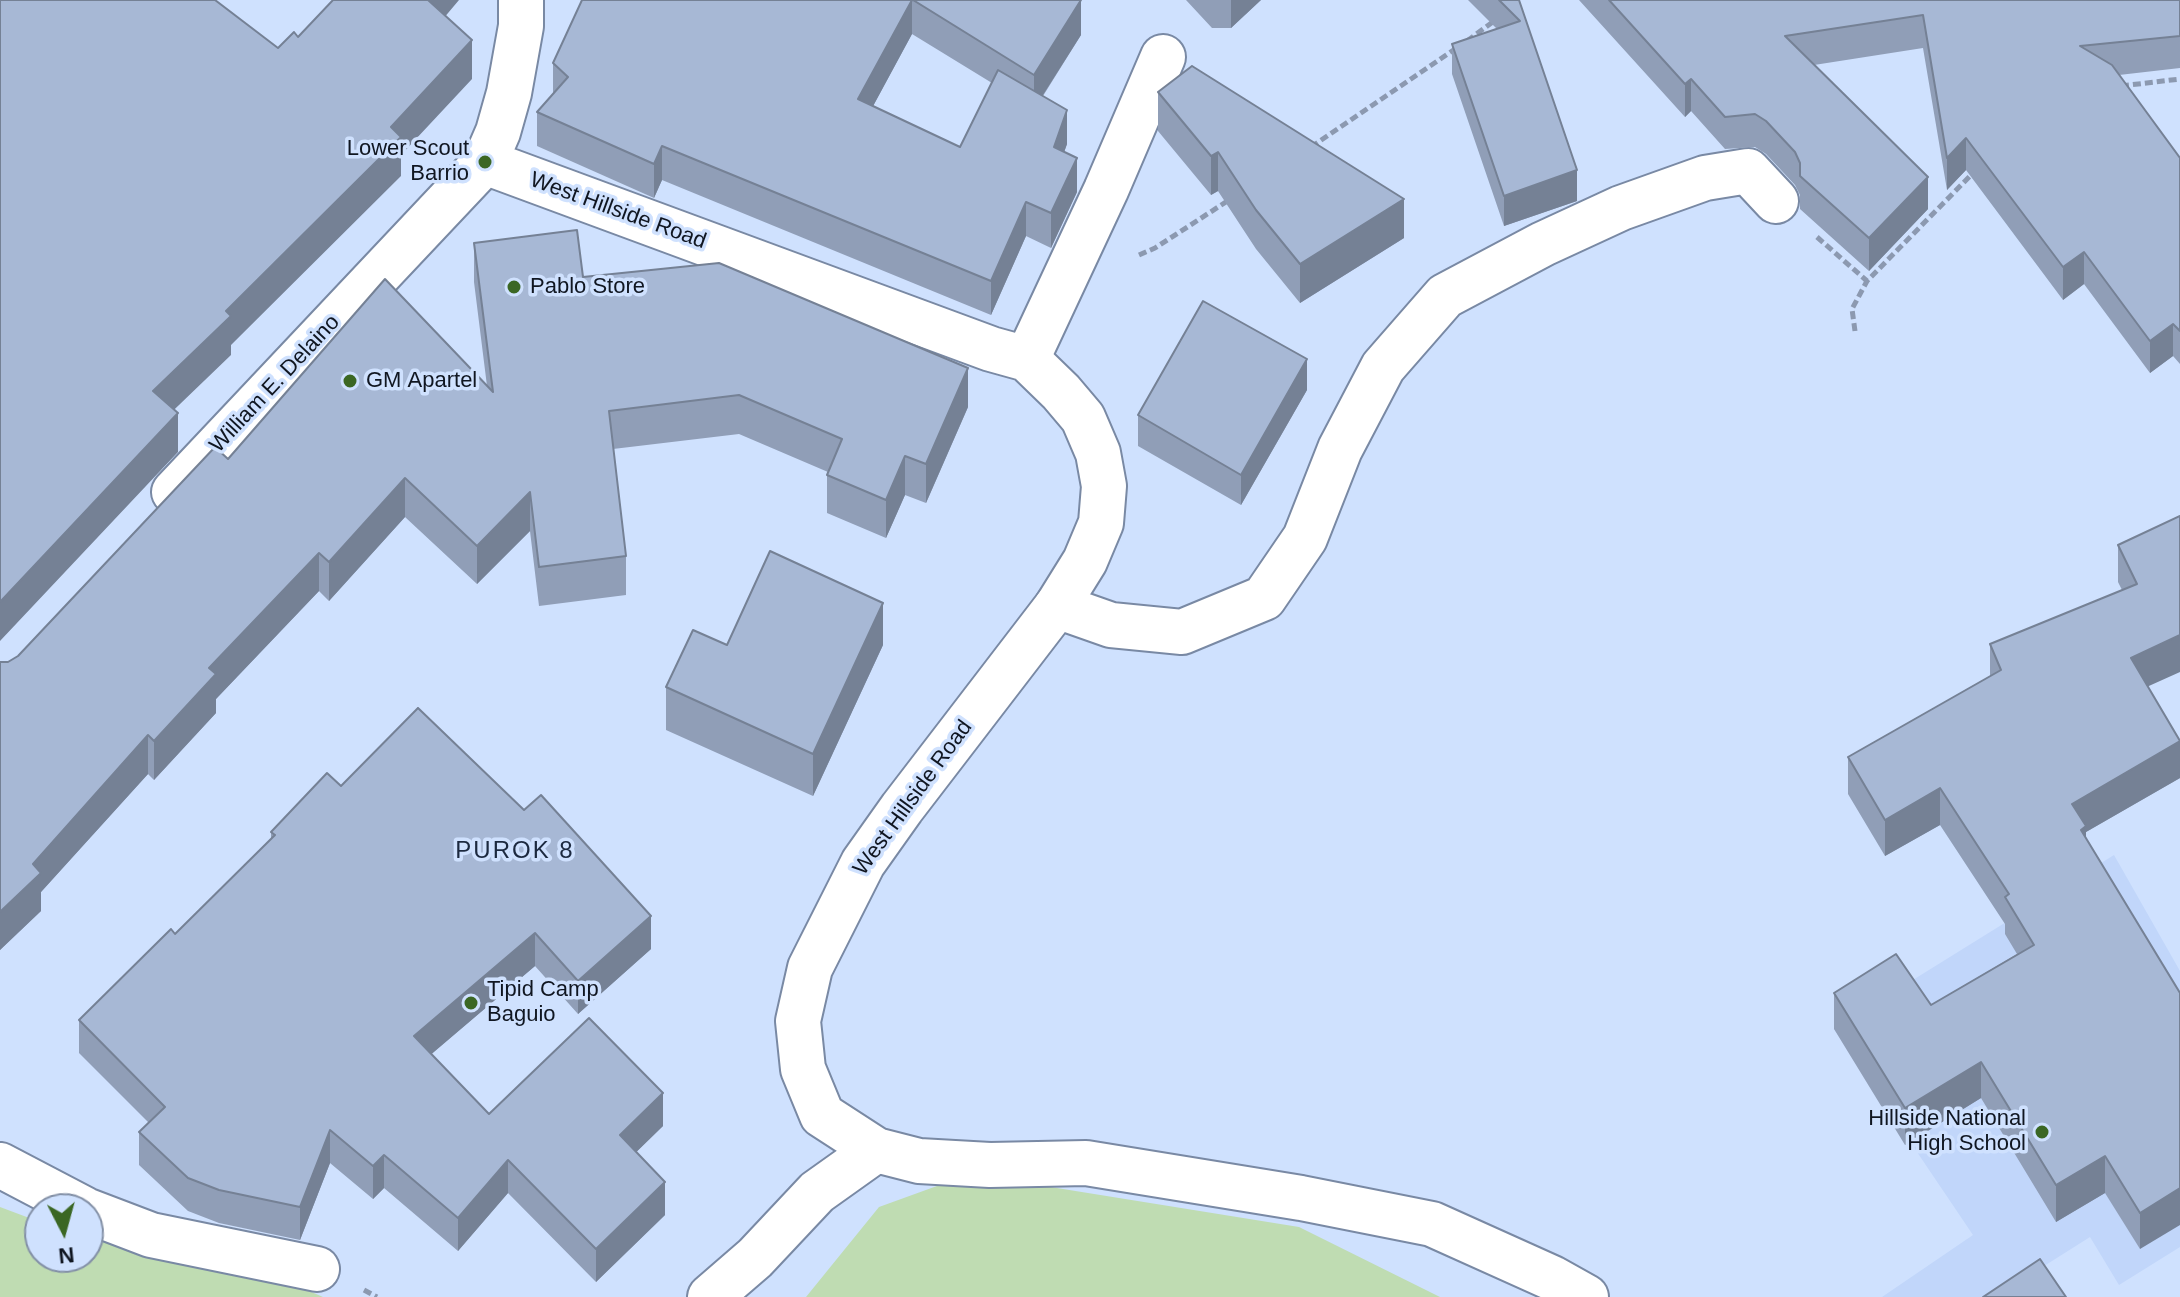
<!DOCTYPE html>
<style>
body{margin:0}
#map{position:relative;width:2180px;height:1297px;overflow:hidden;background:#cfe1fe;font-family:Helvetica,sans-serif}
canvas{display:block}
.north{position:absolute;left:24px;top:1193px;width:80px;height:80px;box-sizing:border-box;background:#cfe1fe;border:2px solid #8390a6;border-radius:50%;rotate:174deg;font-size:22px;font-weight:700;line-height:32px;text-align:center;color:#101621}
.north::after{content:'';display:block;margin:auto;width:28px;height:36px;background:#3b6724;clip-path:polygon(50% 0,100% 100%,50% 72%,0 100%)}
</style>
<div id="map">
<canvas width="2180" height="1297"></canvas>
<div class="north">N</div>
</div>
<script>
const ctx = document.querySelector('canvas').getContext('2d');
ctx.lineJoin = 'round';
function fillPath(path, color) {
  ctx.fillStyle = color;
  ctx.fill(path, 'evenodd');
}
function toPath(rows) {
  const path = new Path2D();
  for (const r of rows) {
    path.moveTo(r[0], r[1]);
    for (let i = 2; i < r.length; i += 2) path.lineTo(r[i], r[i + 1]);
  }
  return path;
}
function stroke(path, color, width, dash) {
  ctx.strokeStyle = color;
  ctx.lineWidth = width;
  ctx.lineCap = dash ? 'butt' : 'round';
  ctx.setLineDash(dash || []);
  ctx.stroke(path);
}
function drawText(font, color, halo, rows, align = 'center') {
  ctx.font = font + ' Helvetica,sans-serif';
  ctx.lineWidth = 7;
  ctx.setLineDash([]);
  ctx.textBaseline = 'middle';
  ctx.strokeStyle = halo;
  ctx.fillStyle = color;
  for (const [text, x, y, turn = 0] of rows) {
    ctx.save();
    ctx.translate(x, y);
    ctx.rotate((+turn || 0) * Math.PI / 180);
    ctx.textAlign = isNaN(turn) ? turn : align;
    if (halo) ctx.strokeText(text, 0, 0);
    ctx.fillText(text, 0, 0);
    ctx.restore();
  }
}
const built = toPath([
 [2114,855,2180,971,2180,1247,2119,1285,2090,1237,1995,1297,1882,1297,1973,1235,1834,1029]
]);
const green = toPath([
 [970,1174,1299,1227,1440,1297,806,1297,879,1207],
 [0,1207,40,1222,40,1257,88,1257,88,1237,270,1274,323,1297,0,1297]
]);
const path = toPath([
 [1467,41,1494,21],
 [2121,86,2180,79],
 [1311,147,1455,49],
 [1817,237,1867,281],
 [1139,255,1155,248,1229,200],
 [1855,331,1852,309,1867,281,1974,172],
 [364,1290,377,1297]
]);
const street = toPath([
 [1027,359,1106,190,1163,57],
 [1057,606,1111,625,1182,632,1264,598,1305,538,1340,449,1383,367,1445,296,1543,244,1621,208,1705,178,1748,171,1776,201],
 [0,1165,84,1209],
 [88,1211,151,1235,317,1269],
 [710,1297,755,1258,817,1192,876,1150]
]);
const secondary = toPath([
 [485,162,991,349,1027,359,1061,392,1083,418,1098,453,1104,486,1101,523,1085,561,1057,606,902,808,863,863,810,968,798,1021,803,1069,822,1115,876,1150,919,1161,990,1165,1086,1163,1301,1198,1432,1224,1552,1278,1586,1297],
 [174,492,485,162,498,132,509,93,521,26,521,0]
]);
const wall = toPath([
 [582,0,1081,0,1081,35,1043,96,1067,144,1064,152,1077,192,1051,248,1026,236,991,315,662,180,654,198,537,146,537,112,553,94,553,63],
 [912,34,992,83,960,147,873,106],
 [1186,0,1261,0,1231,28,1212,28],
 [1468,0,1519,0,1577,201,1504,226,1452,74,1452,44,1497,29],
 [1579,0,2180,0,2180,68,2119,75,2180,158,2180,364,2173,356,2150,373,2084,284,2063,300,1966,170,1947,190,1923,48,1814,65,1928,209,1869,271,1800,209,1800,195,1795,185,1766,154,1755,147,1725,149,1691,111,1685,117],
 [1158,92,1404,238,1300,303,1256,249,1218,191,1211,195,1158,131],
 [474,243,583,277,968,407,926,503,905,495,886,538,827,513,827,475,828,472,739,434,613,449,626,556,626,595,539,606,530,531,477,584,405,517,329,601,319,591,216,699,216,713,154,780,148,774,41,892,41,911,0,950,0,662,8,662,18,656,228,459,487,386,474,282],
 [1307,390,1241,505,1138,446,1138,415],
 [2180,516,2148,686,2180,778,2086,832,2086,838,2180,993,2140,1249,2105,1193,2056,1222,1981,1098,1905,1145,1834,1029,1834,993,1931,1005,2017,954,2005,934,2005,924,1940,825,1885,856,1848,794,1848,757,1990,676,1990,644,2122,590,2118,582,2118,545],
 [727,645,883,645,813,796,666,730,666,687],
 [341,786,651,949,578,1014,535,966,431,1054,489,1114,663,1126,636,1152,665,1215,596,1282,508,1193,458,1251,384,1188,373,1199,330,1163,300,1240,219,1223,188,1211,139,1165,139,1132,149,1123,79,1053,79,1020,175,934,271,839,271,832]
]);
const shadedWall = toPath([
 [427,0,459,0,427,38],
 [912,0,912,34,858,134,858,99],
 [1081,0,1081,35,1034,109,1034,75],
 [1231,0,1261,0,1231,28],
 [472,40,472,79,401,155,401,176,231,345,231,355,153,430,153,391,391,127],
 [1691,79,1691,111,1685,117,1685,84],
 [1067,110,1067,144,1054,181,1054,147],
 [1966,138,1966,170,1947,190,1947,158],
 [662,146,662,180,654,198,654,164],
 [1218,152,1218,191,1211,195,1211,156],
 [1077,158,1077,192,1051,248,1051,213],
 [1577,170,1577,201,1504,226,1504,196],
 [1928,177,1928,209,1869,271,1869,238],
 [1404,199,1404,238,1300,303,1300,264],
 [1026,202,1026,236,991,315,991,281],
 [2084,252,2084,284,2063,300,2063,267],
 [2173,324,2173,356,2150,373,2150,341],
 [1307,359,1307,390,1241,505,1241,475],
 [968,368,968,407,926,503,926,464],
 [178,413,178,452,0,641,0,602],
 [905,456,905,495,886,538,886,500],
 [405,478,405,517,329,601,329,562],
 [530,492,530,531,477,584,477,546],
 [319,553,319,591,216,699,216,713,154,780,154,741,209,668],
 [883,603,883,645,813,796,813,754],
 [2180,635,2180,672,2131,694,2131,658],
 [148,735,148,774,41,892,41,911,0,950,0,912,33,864],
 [2180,741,2180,778,2086,832,2086,863,2072,804],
 [1940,788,1940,825,1885,856,1885,820],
 [651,916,651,949,578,1014,578,981],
 [535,933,535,966,414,1069,414,1036],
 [1981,1062,1981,1098,1905,1145,1905,1108],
 [663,1093,663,1126,620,1168,620,1135],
 [330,1130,330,1163,300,1240,300,1207],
 [384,1155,384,1188,373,1199,373,1166],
 [2105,1156,2105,1193,2056,1222,2056,1185],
 [508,1160,508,1193,458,1251,458,1218],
 [665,1182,665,1215,596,1282,596,1249],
 [2180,1188,2180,1225,2140,1249,2140,1213]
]);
const building = toPath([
 [0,0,215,0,278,48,294,32,298,37,333,0,428,0,472,40,391,127,401,137,226,311,231,316,153,391,178,413,0,602,0,0],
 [582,0,912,0,858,99,960,147,998,70,1067,110,1054,147,1077,158,1051,213,1026,202,991,281,662,146,654,164,537,112,568,77,553,63,582,0],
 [913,0,1081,0,1034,75,913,0],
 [1499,0,1519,0,1577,170,1504,196,1452,44,1520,21,1499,0],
 [1609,0,2180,0,2180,36,2080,46,2112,65,2180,158,2180,331,2173,324,2150,341,2084,252,2063,267,1966,138,1947,158,1923,15,1785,36,1928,177,1869,238,1800,176,1800,163,1795,152,1766,121,1755,114,1725,117,1691,79,1685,84,1609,0],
 [1192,66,1404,199,1300,264,1256,210,1218,152,1211,156,1158,92,1192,66],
 [577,230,583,277,719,263,968,368,926,464,905,456,886,500,827,475,842,439,739,395,609,411,626,556,539,567,530,492,477,546,405,478,329,562,319,553,209,668,216,674,154,741,148,735,33,864,41,873,0,912,0,662,8,662,18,656,215,447,228,459,385,279,493,392,474,243,577,230],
 [1203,301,1307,359,1241,475,1138,415,1203,301],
 [2180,516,2180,635,2131,658,2180,741,2072,804,2086,826,2081,830,2180,993,2180,1188,2140,1213,2105,1156,2056,1185,1981,1062,1905,1108,1834,993,1896,954,1931,1005,2034,945,2005,897,2009,894,1940,788,1885,820,1848,757,2001,670,1990,644,2137,584,2118,545,2180,516],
 [770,551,883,603,813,754,666,687,693,630,727,645,770,551],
 [418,708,524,810,541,795,651,916,578,981,535,933,414,1036,489,1114,589,1018,663,1093,620,1135,665,1182,596,1249,508,1160,458,1218,384,1155,373,1166,330,1130,300,1207,219,1190,188,1178,139,1132,165,1107,79,1020,171,929,175,934,275,835,271,832,327,773,341,786,418,708],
 [2040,1259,2066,1297,1983,1297,2040,1259]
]);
const markers = [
 [485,162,8,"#3b6724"],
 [514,287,8,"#3b6724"],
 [350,381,8,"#3b6724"],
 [471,1003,8,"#3b6724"],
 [2042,1132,8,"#3b6724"]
];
const poiNames = [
 ["Lower Scout",469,149,"right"],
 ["Barrio",469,174,"right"],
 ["Pablo Store",530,287],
 ["GM Apartel",366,381],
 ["Tipid Camp",487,990],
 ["Baguio",487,1015],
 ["Hillside National",2026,1119,"right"],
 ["High School",2026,1144,"right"]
];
const streetNames = [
 ["West Hillside Road",618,211,20],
 ["William E. Delaino",275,384,-47],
 ["West Hillside Road",913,798,-54]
];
const neighbourhoodNames = [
 ["PUROK 8",515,851]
];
fillPath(built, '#c1d6fa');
fillPath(green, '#bfdcb2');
stroke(street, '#7989a4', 48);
stroke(secondary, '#7989a4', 48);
stroke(path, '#8c99b0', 5, [8, 4]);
stroke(street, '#fff', 44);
stroke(secondary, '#fff', 44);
fillPath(wall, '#909eb7');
fillPath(shadedWall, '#758195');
fillPath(building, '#a7b8d5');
stroke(building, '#758195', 2);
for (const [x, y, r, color] of markers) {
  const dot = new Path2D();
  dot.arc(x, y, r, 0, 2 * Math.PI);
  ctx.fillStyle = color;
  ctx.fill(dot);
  stroke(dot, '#cfe1fe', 3);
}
drawText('22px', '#101621', '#cfe1fe', poiNames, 'left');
drawText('22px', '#101621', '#cfe1fe', streetNames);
ctx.letterSpacing = '2px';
drawText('24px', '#1c293f', '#cfe1fe', neighbourhoodNames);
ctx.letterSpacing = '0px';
</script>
